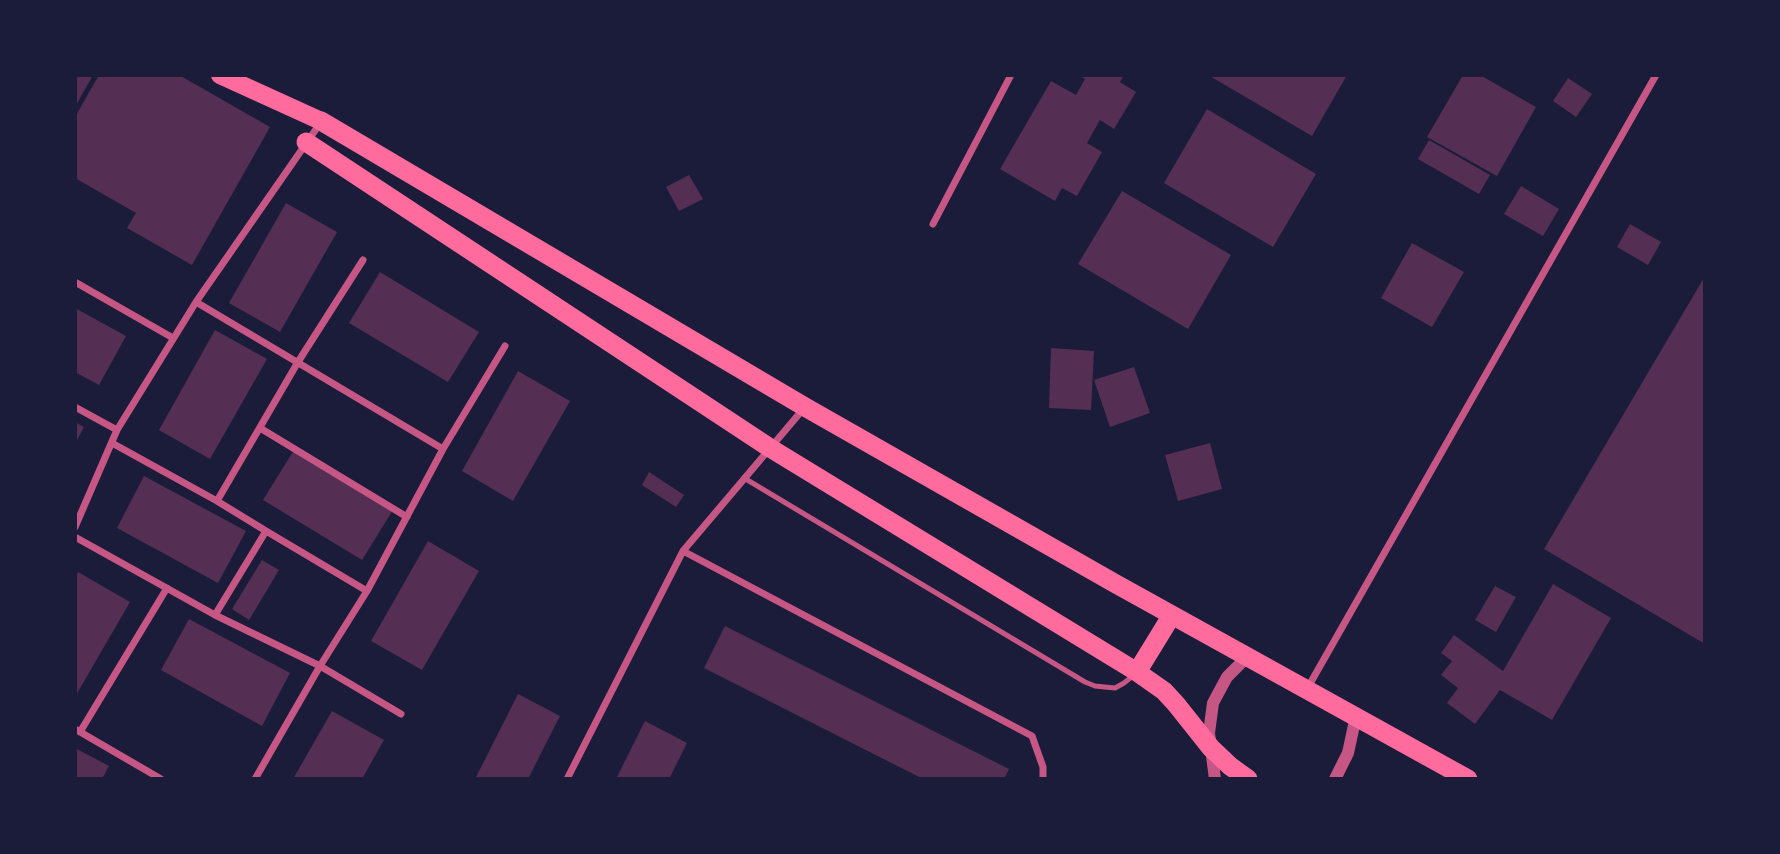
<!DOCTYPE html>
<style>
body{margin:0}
#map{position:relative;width:1780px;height:854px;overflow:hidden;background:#1b1b3a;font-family:Jost,sans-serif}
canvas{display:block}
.frame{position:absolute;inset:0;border:77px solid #1b1b3a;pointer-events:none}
</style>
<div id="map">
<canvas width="1780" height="854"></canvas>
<div class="frame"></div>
</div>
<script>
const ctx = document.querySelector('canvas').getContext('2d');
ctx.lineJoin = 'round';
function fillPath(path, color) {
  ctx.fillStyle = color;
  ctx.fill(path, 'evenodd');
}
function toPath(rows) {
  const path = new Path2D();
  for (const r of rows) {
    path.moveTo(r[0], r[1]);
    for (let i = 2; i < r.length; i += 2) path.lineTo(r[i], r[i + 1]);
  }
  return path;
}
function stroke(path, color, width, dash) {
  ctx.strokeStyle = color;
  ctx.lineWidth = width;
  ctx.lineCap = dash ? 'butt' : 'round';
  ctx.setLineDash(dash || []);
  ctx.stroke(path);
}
const building = toPath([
 [75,75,93,75,75,107],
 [99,75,179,75,270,127,192,265,127,228,136,213,75,178,75,117],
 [1079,75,1124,75,1120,82,1136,92,1114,129,1100,120,1087,143,1102,152,1077,196,1062,188,1055,201,1000,169,1051,81,1076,95,1085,79],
 [1208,75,1347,75,1312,136],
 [1463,75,1480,75,1536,107,1497,176,1427,137],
 [1568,78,1592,94,1576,117,1553,101],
 [1207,109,1316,174,1273,247,1164,183],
 [1429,140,1490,175,1479,194,1418,159],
 [689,175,703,199,679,211,666,187],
 [1521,186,1559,209,1543,236,1504,214],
 [1122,191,1231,255,1188,329,1078,264],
 [286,203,337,232,280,332,229,303],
 [1630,224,1661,242,1648,265,1617,247],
 [1412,243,1464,272,1432,327,1381,298],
 [380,272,479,332,448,382,349,323],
 [1705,276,1705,644,1544,549],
 [75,308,126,336,99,385,75,372],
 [215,330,267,359,210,459,159,430],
 [1051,348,1094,351,1091,410,1049,408],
 [1134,367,1150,413,1110,427,1094,380],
 [518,371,570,401,513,501,462,471],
 [75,422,84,427,75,444],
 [1210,443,1222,489,1178,501,1165,455],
 [294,450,393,510,362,560,263,500],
 [649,472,684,495,676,507,642,485],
 [144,476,246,531,218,583,117,528],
 [428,541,479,571,422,670,371,641],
 [262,560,279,570,249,620,232,609],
 [78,572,130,602,75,697,75,577],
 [1553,584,1611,618,1552,720,1500,690,1475,724,1447,703,1458,688,1441,675,1452,661,1441,653,1454,635,1503,671],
 [1495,586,1516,597,1496,632,1475,620],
 [189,619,290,673,262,726,161,670],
 [725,626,1009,769,1004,779,923,779,704,668],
 [518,694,560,716,528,779,475,779],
 [332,711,384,740,362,779,293,779],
 [645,721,687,743,669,779,616,779],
 [75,748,109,766,102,779,75,779]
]);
const service = toPath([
 [744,478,1085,682,1095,686,1115,688,1124,683,1134,675]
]);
const minor = toPath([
 [933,224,1011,75],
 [75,282,173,338],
 [196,302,443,449],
 [75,407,117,430],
 [260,428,407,517],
 [217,501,298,362,363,260],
 [75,527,117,430,196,302,321,122],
 [266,531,367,591],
 [75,537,215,615,266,531,217,501,112,443],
 [683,551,1032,736,1043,767,1043,779],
 [215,615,320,666,401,714],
 [1307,689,1656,75],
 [75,729,161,779],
 [80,732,167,588],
 [255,779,320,666,367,591,443,449,505,346],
 [567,779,683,551,805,407]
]);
const tertiary = toPath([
 [1215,779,1209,733,1213,703,1227,677,1248,656],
 [1335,779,1348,753,1356,716]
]);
const primary = toPath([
 [220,75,321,121]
]);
const trunk = toPath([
 [321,121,805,407,1116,584,1468,779],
 [306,142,770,448,1137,672,1164,691,1176,704,1211,748,1230,766,1248,779],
 [1137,672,1172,615]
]);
fillPath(building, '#542f53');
stroke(service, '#c65784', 5);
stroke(minor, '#c65784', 7);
stroke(tertiary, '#c65784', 12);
stroke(primary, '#ff6b9d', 18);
stroke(trunk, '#ff6b9d', 19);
</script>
